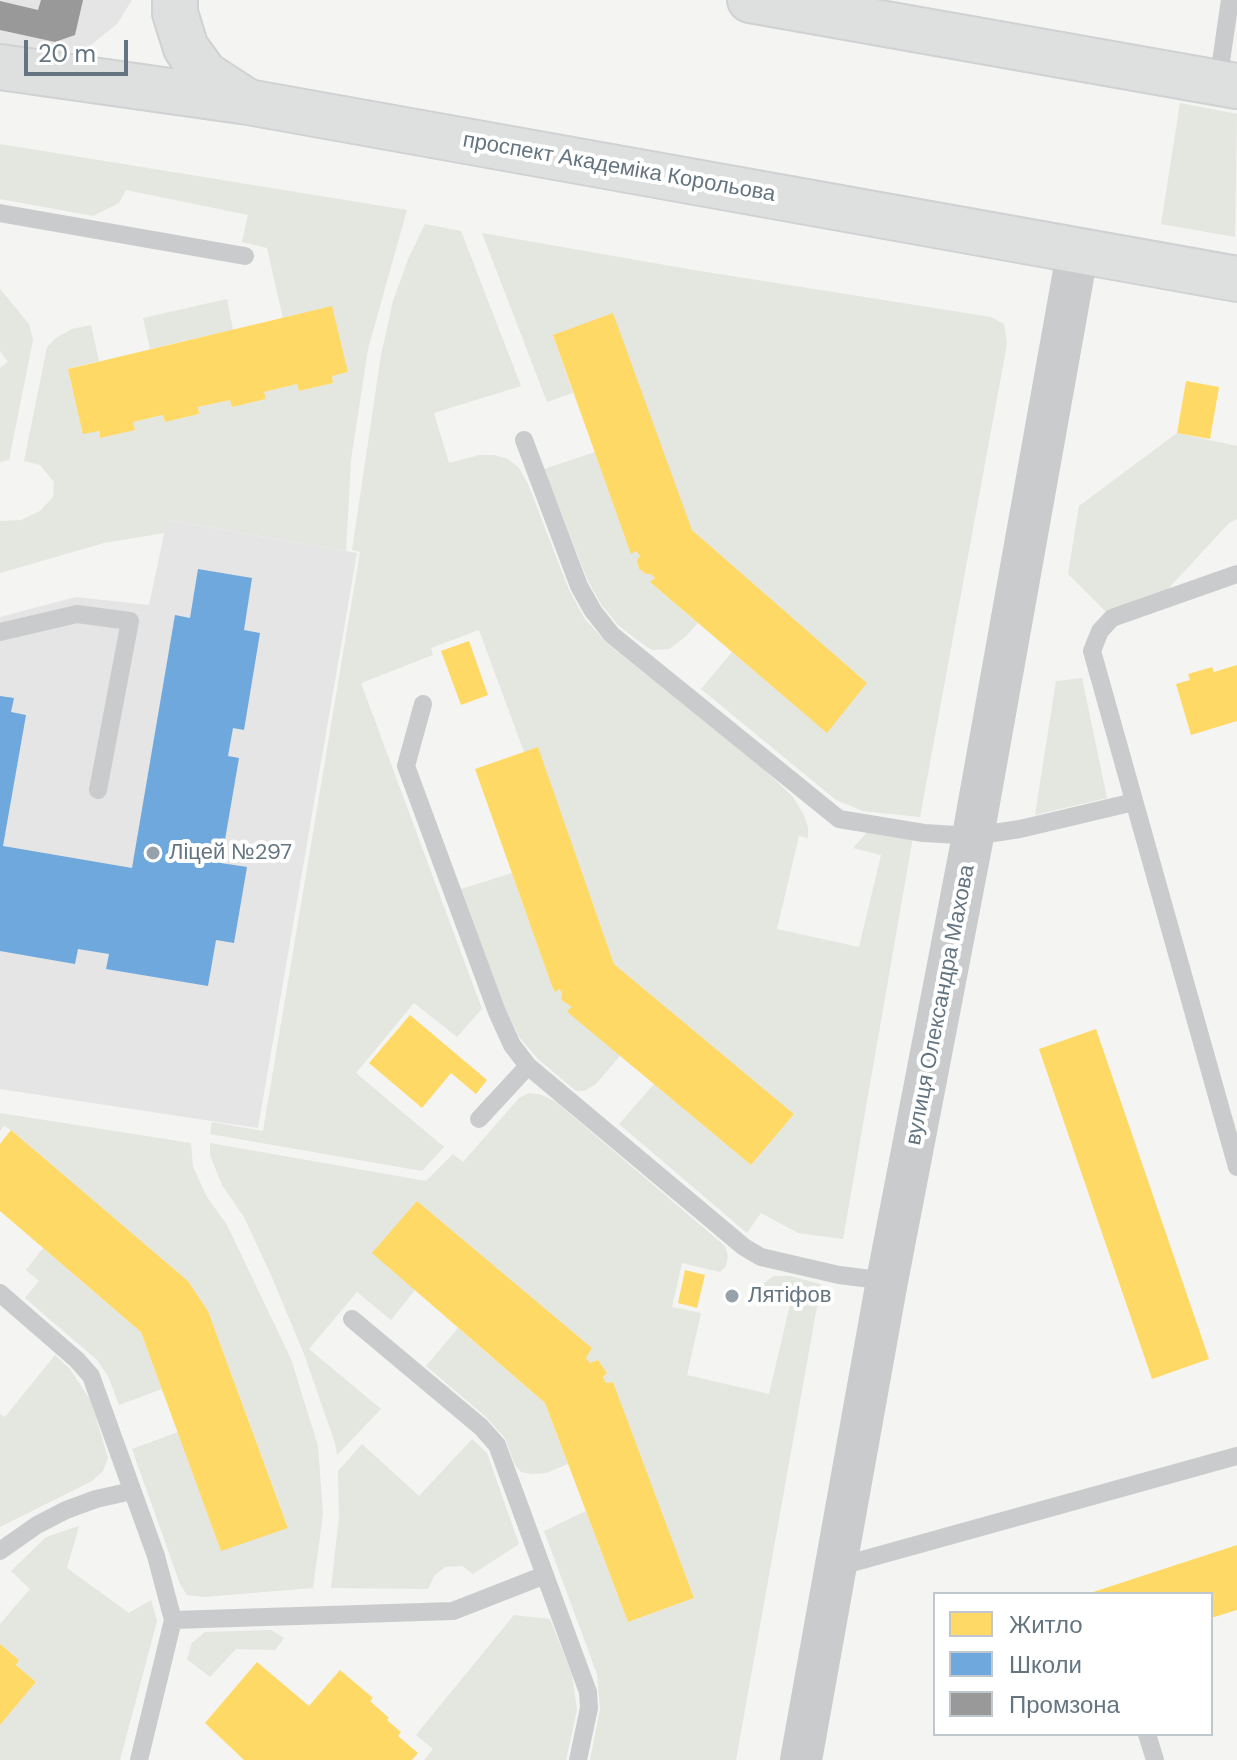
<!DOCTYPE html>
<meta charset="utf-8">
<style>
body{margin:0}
#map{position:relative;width:1237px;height:1760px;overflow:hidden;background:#f4f4f2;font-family:"DM Sans",sans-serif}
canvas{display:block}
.legend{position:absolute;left:933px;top:1592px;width:280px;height:144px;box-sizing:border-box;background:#fff;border:2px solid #c1c8cd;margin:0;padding:10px 14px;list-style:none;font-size:24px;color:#647581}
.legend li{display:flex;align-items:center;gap:16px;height:40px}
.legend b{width:40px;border:2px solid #c1c8cd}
.scale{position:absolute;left:24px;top:40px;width:104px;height:36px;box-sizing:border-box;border:4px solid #647581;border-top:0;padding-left:10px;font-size:24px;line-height:28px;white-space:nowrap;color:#647581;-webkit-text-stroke:6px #fff;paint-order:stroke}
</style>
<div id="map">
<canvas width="1237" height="1760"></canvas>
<ul class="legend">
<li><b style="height:22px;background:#ffd966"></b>Житло</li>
<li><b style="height:22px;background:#6fa8dc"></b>Школи</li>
<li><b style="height:22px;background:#999"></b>Промзона</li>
</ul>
<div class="scale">20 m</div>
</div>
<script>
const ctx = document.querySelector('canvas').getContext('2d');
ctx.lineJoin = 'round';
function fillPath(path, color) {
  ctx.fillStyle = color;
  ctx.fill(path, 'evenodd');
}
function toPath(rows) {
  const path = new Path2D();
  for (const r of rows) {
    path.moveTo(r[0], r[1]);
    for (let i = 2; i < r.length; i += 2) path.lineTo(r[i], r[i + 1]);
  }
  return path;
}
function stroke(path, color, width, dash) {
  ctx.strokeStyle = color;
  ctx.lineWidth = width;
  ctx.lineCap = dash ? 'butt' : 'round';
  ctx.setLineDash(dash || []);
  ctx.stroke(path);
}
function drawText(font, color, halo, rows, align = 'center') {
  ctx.font = font + ' "DM Sans",sans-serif';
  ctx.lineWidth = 8;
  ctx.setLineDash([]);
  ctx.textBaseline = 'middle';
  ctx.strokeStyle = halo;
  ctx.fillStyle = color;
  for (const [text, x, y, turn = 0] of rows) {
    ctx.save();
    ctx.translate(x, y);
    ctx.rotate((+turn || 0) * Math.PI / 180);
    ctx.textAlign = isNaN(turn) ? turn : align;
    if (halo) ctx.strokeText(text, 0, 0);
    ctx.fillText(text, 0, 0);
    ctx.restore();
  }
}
const built = toPath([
 [0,0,132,0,117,24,91,45,60,57,0,46],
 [167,520,357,553,258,1128,0,1089,0,617,76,597,149,605]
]);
const green = toPath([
 [1180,103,1237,114,1235,237,1161,224],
 [0,144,407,210,368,349,351,460,346,551,168,520,164,533,104,543,0,573,0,521,21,520,40,511,53,497,54,482,40,465,24,461,47,347,56,338,72,329,91,325,99,361,68,369,101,438,135,429,133,422,163,415,165,422,199,414,198,407,230,400,232,407,266,399,264,392,297,384,299,391,333,383,332,376,348,372,332,307,283,318,267,248,242,242,248,215,126,190,119,203,93,216,0,199],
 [425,224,461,231,521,386,434,413,449,463,479,455,494,455,508,459,519,468,528,484,569,590,585,619,608,644,754,760,793,797,804,815,808,828,808,838,799,836,777,929,859,947,881,855,853,848,869,830,913,837,843,1239,798,1233,761,1213,747,1233,619,1124,654,1084,751,1165,794,1114,614,964,538,748,524,752,479,630,431,648,433,655,361,683,482,1009,457,1037,414,1003,356,1073,444,1147,422,1171,210,1134,212,1122,263,1131,360,552,352,550,381,355,393,301,409,257],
 [482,233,694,270,991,317,1004,324,1007,344,920,817,863,811,836,800,701,689,732,652,827,732,867,683,692,530,553,335,573,393,547,402],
 [0,289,29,324,33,340,9,460,0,462,0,368,8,362,0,351],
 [227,299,233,330,150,349,143,318],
 [1177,433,1237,446,1237,519,1229,523,1169,588,1155,599,1112,618,1068,574,1079,506],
 [595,452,631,553,636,551,640,556,637,560,639,569,646,574,651,574,655,578,651,583,698,623,684,638,669,649,652,650,637,640,618,625,601,604,588,581,544,469],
 [1082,678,1107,798,1035,815,1056,681],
 [512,873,554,991,559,989,562,993,561,1001,569,1004,620,1056,596,1084,584,1091,576,1091,538,1059,520,1038,505,1009,461,889],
 [529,1093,542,1095,556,1102,725,1246,728,1256,726,1266,720,1272,682,1263,672,1307,701,1313,687,1375,769,1394,792,1296,761,1289,765,1282,774,1276,790,1276,821,1284,736,1760,590,1760,600,1709,597,1674,544,1531,586,1511,628,1622,694,1598,613,1382,606,1383,603,1377,607,1373,598,1360,590,1363,586,1358,592,1348,417,1201,415,1290,391,1320,357,1292,309,1349,381,1409,337,1455,335,1443,304,1354,271,1275,244,1217,222,1185,210,1155,210,1143,426,1181,453,1154,463,1162,519,1098],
 [0,1113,191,1143,193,1167,207,1197,227,1225,291,1359,318,1446,323,1514,313,1588,204,1597,187,1595,180,1584,132,1449,178,1432,221,1550,288,1527,208,1311,188,1281,11,1130,4,1126,0,1131],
 [43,1248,141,1332,162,1389,119,1405,108,1376,97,1360,25,1298,39,1281,26,1270],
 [458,1328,545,1403,568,1464,546,1473,532,1474,521,1472,515,1465,505,1438,486,1417,426,1366],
 [55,1355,70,1369,91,1401,108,1458,103,1471,92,1481,0,1527,0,1414,5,1417],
 [472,1439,487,1453,519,1544,473,1574,462,1566,445,1567,434,1576,428,1589,331,1588,339,1516,338,1471,362,1444,419,1496],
 [79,1526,67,1568,129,1613,151,1600,157,1621,120,1760,0,1760,0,1725,36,1682,16,1665,19,1660,0,1644,0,1624,30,1589,11,1571,46,1537],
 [514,1615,550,1619,572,1675,577,1710,566,1760,424,1760,433,1749,416,1735],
 [271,1630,284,1638,275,1650,236,1649,210,1677,187,1659,192,1643,205,1632]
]);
const homes = toPath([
 [332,306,348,372,332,376,333,383,299,391,297,384,264,392,266,399,232,407,230,400,198,407,199,414,165,422,163,415,133,422,135,430,100,438,99,431,83,434,68,369],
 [613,313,692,530,867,683,827,733,650,582,655,578,651,574,646,574,639,569,637,560,640,556,636,551,631,554,553,335],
 [1186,381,1219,387,1210,439,1177,433],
 [469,641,488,695,461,705,441,651],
 [1237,665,1237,721,1191,735,1176,684,1190,680,1188,674,1212,667,1214,672],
 [538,747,614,964,794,1114,751,1165,571,1015,567,1011,572,1007,561,1000,562,993,559,989,555,992,552,986,475,769],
 [410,1015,487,1080,476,1094,451,1073,422,1108,369,1063],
 [1096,1029,1209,1359,1152,1379,1039,1049],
 [11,1130,188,1281,208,1311,288,1528,221,1551,141,1332,0,1211,0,1144],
 [417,1201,592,1348,586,1358,590,1363,598,1360,607,1373,603,1377,606,1383,613,1382,694,1598,628,1622,545,1403,372,1253],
 [685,1270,705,1275,697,1308,678,1303],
 [1237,1545,1237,1610,1211,1618,1211,1594,1087,1594],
 [0,1644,19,1660,16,1665,36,1682,0,1725],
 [257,1662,309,1706,340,1670,373,1698,370,1701,389,1718,387,1720,401,1732,398,1736,418,1753,412,1760,244,1760,205,1723]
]);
const schools = toPath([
 [198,569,252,578,244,630,260,633,244,730,233,728,228,756,239,758,221,863,247,867,234,943,216,940,208,986,106,969,109,954,78,949,75,964,0,951,0,696,14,698,11,712,26,715,3,846,132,868,175,615,190,618]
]);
const industry = toPath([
 [41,0,83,0,75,35,55,42,0,30,0,1,38,10]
]);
const service = toPath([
 [1218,82,1230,0],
 [0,213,245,256],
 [524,440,579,586,593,611,612,635,839,819,924,833,973,836,1020,829,1134,802],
 [1237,574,1112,618,1100,631,1092,651,1237,1167],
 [0,632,77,614,130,621,98,790],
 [423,704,406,766,497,1012,512,1045,528,1066,479,1119],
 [528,1066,744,1247,761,1257,839,1275,887,1281],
 [0,1293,77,1360,91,1376,156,1556,173,1620],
 [352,1319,481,1427,497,1445,588,1692,589,1708,578,1760],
 [0,1551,37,1525,66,1510,96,1499,132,1491],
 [837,1567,1237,1456],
 [1147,1734,1155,1760],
 [139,1760,173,1620,453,1611,545,1575]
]);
const tertiary = toPath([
 [801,1760,887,1281,973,836,1078,249]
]);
const secondary = toPath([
 [175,0,175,13,186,48,205,74,245,100],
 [750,0,1237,86],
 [0,67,248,102,1237,279]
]);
const markers = [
 [153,853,8,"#96a1a9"],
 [732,1296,8,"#96a1a9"]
];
const streetNames = [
 ["проспект Академіка Корольова",619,168,10],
 ["вулиця Олександра Махова",941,1005,-79]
];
const poiNames = [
 ["Ліцей №297",169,853],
 ["Лятіфов",748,1296]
];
fillPath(built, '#e4e5e4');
fillPath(green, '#e4e6e0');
fillPath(homes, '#ffd966');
fillPath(schools, '#6fa8dc');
fillPath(industry, '#999');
stroke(secondary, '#d0d1d2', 48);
stroke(service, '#cacbcc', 18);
stroke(tertiary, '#cacbcc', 42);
stroke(secondary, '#dedfdf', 44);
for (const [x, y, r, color] of markers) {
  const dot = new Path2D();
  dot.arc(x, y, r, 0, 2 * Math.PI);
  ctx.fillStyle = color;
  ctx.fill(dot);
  stroke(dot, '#fff', 3);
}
drawText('22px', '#647581', '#fff', streetNames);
drawText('22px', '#647581', '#fff', poiNames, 'left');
</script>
